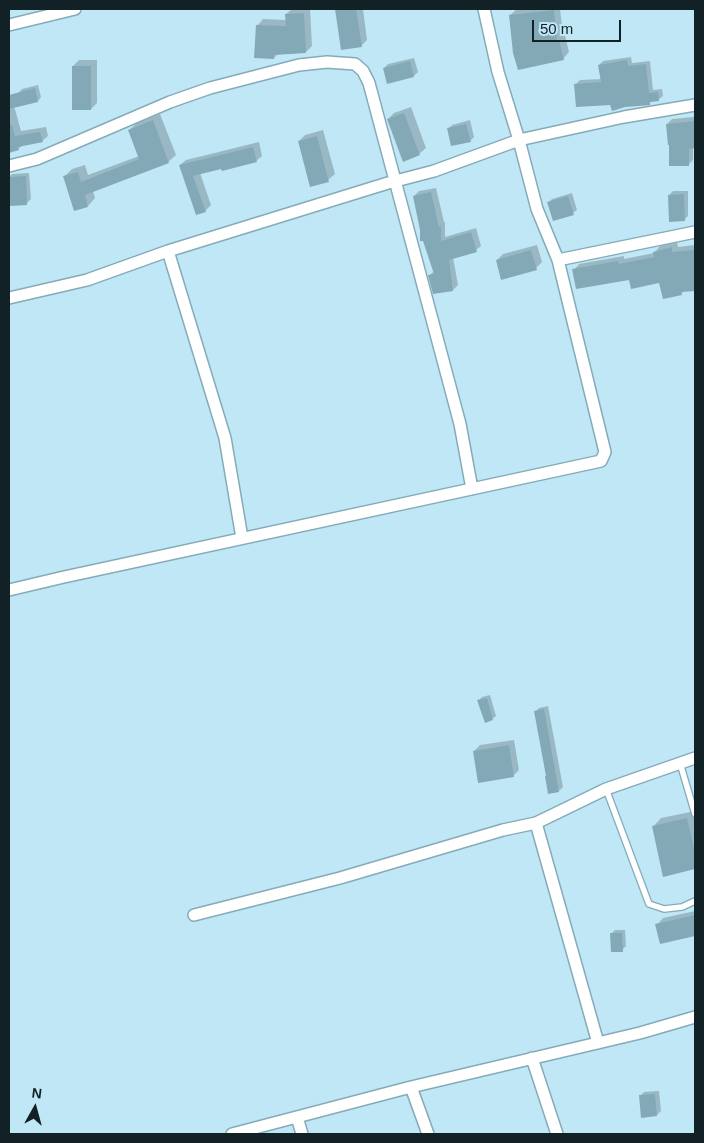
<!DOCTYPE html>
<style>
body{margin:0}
#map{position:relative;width:704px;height:1143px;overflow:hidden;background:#c0e7f6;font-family:Arial,sans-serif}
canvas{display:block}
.frame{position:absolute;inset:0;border:10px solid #122126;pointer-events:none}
.north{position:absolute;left:10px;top:1083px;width:50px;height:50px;-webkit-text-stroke:4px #c0e7f6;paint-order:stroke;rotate:7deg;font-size:14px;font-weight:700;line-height:20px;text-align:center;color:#122126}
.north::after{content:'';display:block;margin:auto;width:18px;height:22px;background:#122126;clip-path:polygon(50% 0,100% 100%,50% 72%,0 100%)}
.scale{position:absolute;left:532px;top:20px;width:89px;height:22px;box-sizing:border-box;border:2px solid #122126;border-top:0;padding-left:6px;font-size:15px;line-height:18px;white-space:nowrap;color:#122126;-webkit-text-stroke:4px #c0e7f6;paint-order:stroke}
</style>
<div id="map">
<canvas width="704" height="1143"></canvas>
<div class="frame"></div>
<div class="north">N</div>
<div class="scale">50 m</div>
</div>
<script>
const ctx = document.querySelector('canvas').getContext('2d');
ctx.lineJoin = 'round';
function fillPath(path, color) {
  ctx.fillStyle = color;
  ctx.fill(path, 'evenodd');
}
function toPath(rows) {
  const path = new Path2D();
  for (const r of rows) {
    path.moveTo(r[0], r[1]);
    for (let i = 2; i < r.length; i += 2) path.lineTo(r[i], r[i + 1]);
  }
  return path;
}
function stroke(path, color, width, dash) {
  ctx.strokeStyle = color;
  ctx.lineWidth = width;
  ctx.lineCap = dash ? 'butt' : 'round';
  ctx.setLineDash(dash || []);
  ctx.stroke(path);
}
const shadow = toPath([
 [292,9,310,9,312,46,306,52,278,54,274,58,257,26,263,19,286,20,286,14],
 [336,9,363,9,367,40,361,46,342,49],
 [517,9,560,9,563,35,565,35,569,52,563,59,510,15],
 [631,57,632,63,650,61,653,90,662,89,663,96,658,100,652,101,649,103,611,104,576,84,580,80,602,79,599,65,603,61],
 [414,58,418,72,414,76,384,68,388,64],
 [79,60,97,60,97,103,91,109,73,66],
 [38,85,41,97,38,101,18,93,22,89],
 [13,102,21,131,46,127,48,136,42,141,23,145,18,149,9,152,9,103],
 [411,107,426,148,419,154,388,119,394,113],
 [160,114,176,155,168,162,93,191,95,198,88,206,65,176,72,169,85,165,88,175,139,156,129,130,137,123],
 [695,115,695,147,693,147,693,160,688,165,671,144,667,124,672,119,693,117],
 [470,120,474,137,470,141,448,129,452,125],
 [323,130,335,174,328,180,299,141,305,135],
 [259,142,262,156,256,161,200,173,211,205,205,211,180,165,186,160],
 [29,173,31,199,27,203,10,204,9,177,12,174],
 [436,188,444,222,445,222,445,237,476,228,481,246,476,250,453,257,458,285,453,290,429,276,434,271,421,230,414,196,419,191],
 [673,191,688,191,688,216,684,220,669,195],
 [572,193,577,210,573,213,548,203,552,199],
 [677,242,678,247,695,245,695,289,684,291,681,294,660,281,574,270,579,264,624,256,624,259,654,253,660,246],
 [537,245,542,262,536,268,497,260,503,254],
 [490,695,496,716,492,719,478,701,482,697],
 [548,706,563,787,559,791,535,712,539,708],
 [514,740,519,770,513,776,474,751,480,745],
 [695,811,695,868,664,875,653,827,661,818],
 [695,911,695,935,661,943,657,925,663,918],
 [615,930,625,930,626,946,622,950,611,934],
 [659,1091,661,1111,657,1115,640,1096,644,1092]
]);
const building = toPath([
 [335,9,356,9,362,47,341,50],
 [554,10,557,41,559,40,564,60,518,70,513,53,509,15],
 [304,13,306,53,274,55,274,59,254,58,256,25,286,26,285,14],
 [627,60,628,66,646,64,649,93,658,92,659,101,650,102,650,105,625,107,612,111,610,105,576,107,574,84,601,82,598,65],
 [410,61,414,77,387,84,383,68],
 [72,66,91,66,91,110,72,110],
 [35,88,38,102,9,109,9,95],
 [404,113,420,155,403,162,387,119],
 [153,120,169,163,85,195,88,207,74,211,63,176,78,172,81,182,139,159,128,130],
 [695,121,695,148,689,149,689,166,669,166,669,145,668,145,666,124],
 [466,124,471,142,451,146,447,128],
 [9,125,12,125,15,136,40,132,43,142,18,147,19,150,9,153],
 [317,136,329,182,310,187,298,141],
 [253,147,257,162,222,171,221,169,193,176,206,212,196,215,179,165],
 [26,176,27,205,9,206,9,177],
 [431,192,439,227,441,227,441,241,471,232,477,252,449,260,453,291,433,294,428,275,434,274,423,241,420,241,420,230,413,196],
 [684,194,685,221,669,222,668,195],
 [568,196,574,215,553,221,547,202],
 [672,247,672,252,695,250,695,291,681,292,682,295,663,299,659,283,631,289,629,280,576,289,572,269,618,261,619,264,654,257,653,252],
 [531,250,537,270,501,280,496,260],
 [487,698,493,720,485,723,477,700],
 [544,709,559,792,548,794,545,776,546,776,534,711],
 [509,745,514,777,478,783,473,751],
 [687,818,695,853,695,869,663,877,652,826],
 [695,915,695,936,660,944,655,924],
 [610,933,622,933,623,952,611,952],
 [655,1094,657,1116,641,1118,639,1095]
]);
const service = toPath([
 [680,763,695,814],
 [606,789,649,904,664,909,682,907,695,901]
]);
const minor = toPath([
 [9,25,75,9],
 [9,166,37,159,170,102,210,88,299,65,327,62,355,64,363,71,369,83,460,424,472,489],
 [168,251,225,438,242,538],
 [558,260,695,232],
 [9,298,87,280,168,251,388,183,434,171,519,140,624,117,695,105],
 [9,590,64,577,601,461,605,452,558,260,537,209,519,140,498,72,484,9],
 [536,823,598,1043],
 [194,915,340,878,503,830,536,823,606,789,695,758],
 [532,1058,557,1134],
 [411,1087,428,1134],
 [297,1117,302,1134],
 [232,1134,411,1087,640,1033,695,1017]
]);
fillPath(shadow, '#0003');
fillPath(building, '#83a8b6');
stroke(service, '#85abb9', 8);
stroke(minor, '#85abb9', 14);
stroke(service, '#fff', 5.5);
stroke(minor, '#fff', 11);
</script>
